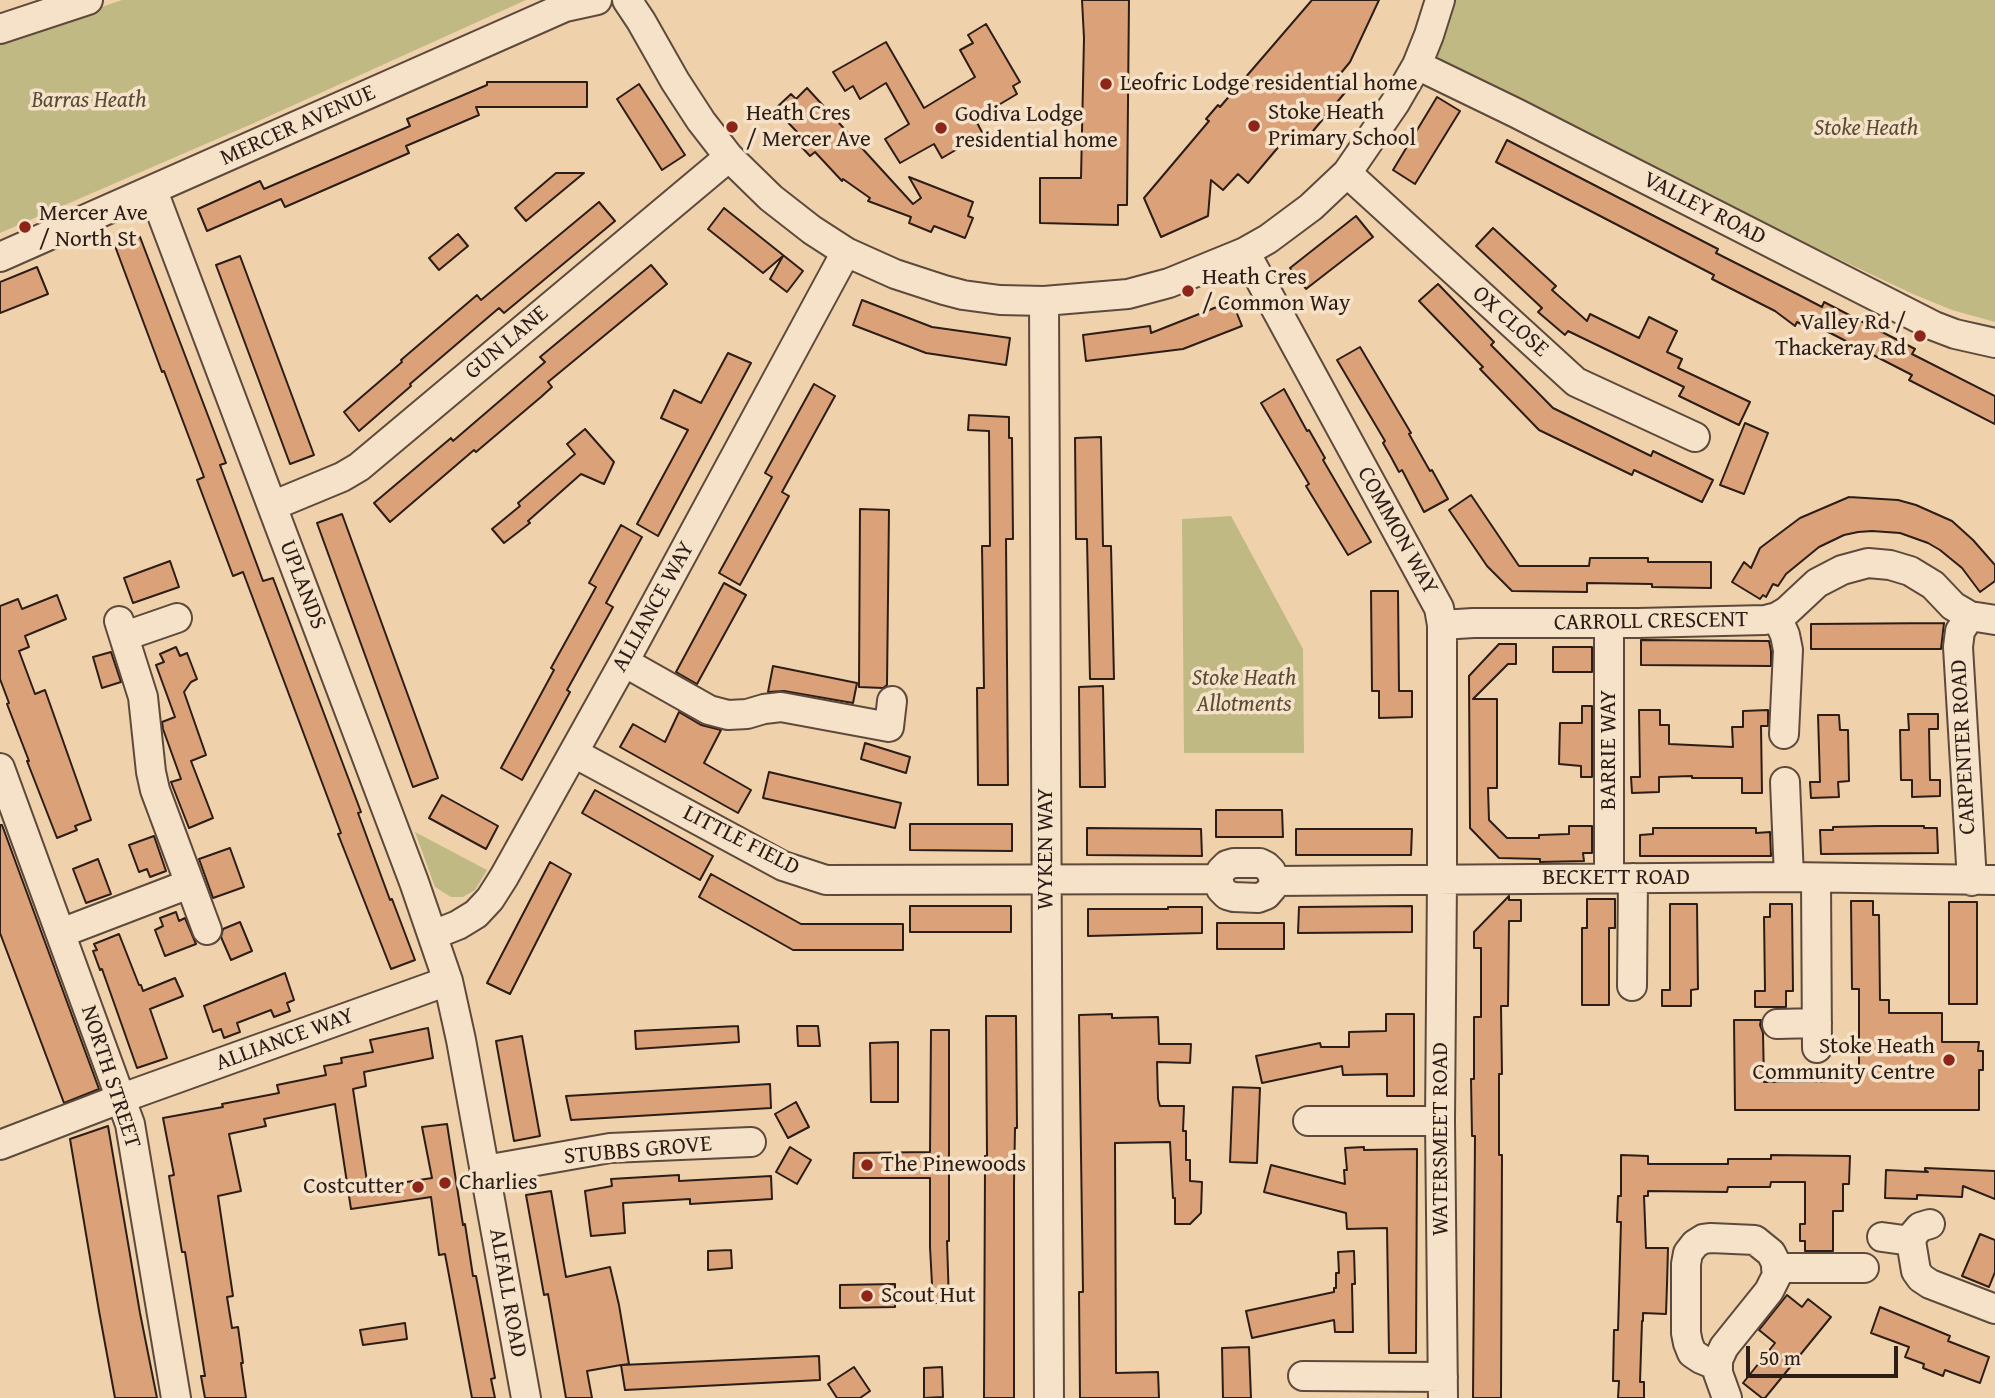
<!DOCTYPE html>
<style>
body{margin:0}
#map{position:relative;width:1995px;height:1398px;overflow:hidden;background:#efd2ab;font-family:"Gentium Book Plus",serif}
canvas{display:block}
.scale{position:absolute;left:1746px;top:1346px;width:152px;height:32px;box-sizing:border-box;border:4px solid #2d1d17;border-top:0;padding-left:9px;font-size:21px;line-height:24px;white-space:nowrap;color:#2d1d17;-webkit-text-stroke:5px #f5e2c8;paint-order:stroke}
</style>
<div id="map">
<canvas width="1995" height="1398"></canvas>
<div class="scale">50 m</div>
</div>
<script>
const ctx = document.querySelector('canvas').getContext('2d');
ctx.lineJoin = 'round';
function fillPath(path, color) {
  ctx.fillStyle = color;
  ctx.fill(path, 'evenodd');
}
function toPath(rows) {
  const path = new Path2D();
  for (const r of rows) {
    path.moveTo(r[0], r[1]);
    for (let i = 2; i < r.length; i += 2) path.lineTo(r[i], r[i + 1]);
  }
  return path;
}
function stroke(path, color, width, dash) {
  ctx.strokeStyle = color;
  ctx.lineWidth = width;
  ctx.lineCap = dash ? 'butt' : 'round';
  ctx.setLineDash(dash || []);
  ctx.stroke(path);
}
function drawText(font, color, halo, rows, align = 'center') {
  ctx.font = font + ' "Gentium Book Plus",serif';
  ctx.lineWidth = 7;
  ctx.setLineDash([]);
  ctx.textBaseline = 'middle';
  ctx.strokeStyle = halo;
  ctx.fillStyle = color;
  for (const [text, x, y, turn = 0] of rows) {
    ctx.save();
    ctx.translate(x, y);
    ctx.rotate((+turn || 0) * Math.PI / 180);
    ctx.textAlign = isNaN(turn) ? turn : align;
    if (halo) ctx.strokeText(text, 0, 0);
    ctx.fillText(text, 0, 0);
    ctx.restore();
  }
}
const green = toPath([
 [122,0,526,0,254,123,0,233,0,42],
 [1451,0,1995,0,1995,322,1952,310,1913,294,1536,116,1429,61],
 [1231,516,1303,649,1304,753,1184,753,1182,519],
 [415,832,487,870,475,890,463,897,451,897,435,887]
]);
const building = toPath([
 [1082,0,1129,0,1127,205,1118,205,1118,225,1040,223,1040,178,1081,178,1084,38,1082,0],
 [1312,0,1379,0,1350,62,1336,79,1348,89,1303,143,1291,132,1248,183,1238,174,1223,190,1211,180,1208,216,1161,237,1144,198,1209,121,1206,119,1218,105,1220,107,1312,0],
 [986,24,1020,82,1013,86,1017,94,975,119,983,134,942,158,934,144,900,163,885,139,909,124,886,83,860,99,853,86,845,91,833,72,886,42,924,108,975,77,960,50,973,43,968,35,986,24],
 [487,82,587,82,587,107,476,107,479,115,406,146,409,153,285,207,281,199,207,231,198,209,260,181,264,189,410,126,407,119,487,85,487,82],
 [639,84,685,155,662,170,617,99,639,84],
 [807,88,913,204,921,198,909,177,973,202,968,216,973,218,965,238,934,226,931,232,909,223,911,217,868,201,870,198,843,179,842,181,815,152,810,156,794,139,799,134,775,109,791,94,796,99,807,88],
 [1437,97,1460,111,1415,184,1393,170,1437,97],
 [1507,140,1718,249,1716,253,1799,295,1822,307,1824,302,1915,349,1912,354,1995,396,1995,424,1909,380,1912,375,1805,320,1803,325,1797,322,1795,326,1775,311,1712,279,1714,275,1496,162,1507,140],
 [556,173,584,173,526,221,515,208,556,173],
 [599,202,615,221,504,313,499,308,410,384,411,386,359,431,344,412,402,362,401,360,477,295,481,300,599,202],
 [724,208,803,271,787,292,770,279,783,256,763,273,708,229,724,208],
 [1356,216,1373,237,1306,289,1290,268,1356,216],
 [1493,228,1556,286,1552,290,1587,321,1590,314,1639,338,1649,317,1677,331,1667,352,1682,359,1678,368,1750,402,1739,425,1679,396,1684,387,1568,331,1565,335,1538,312,1542,308,1476,246,1493,228],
 [458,234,468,246,439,270,429,258,458,234],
 [140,237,226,463,220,465,263,581,273,578,361,812,358,813,390,900,392,899,415,960,391,969,338,834,341,833,243,572,233,576,197,480,204,477,164,371,162,372,115,246,140,237],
 [240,256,314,455,290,464,216,265,240,256],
 [651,265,667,284,548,382,552,387,541,397,476,452,474,450,390,522,374,503,451,438,453,441,545,362,540,357,651,265],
 [37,267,48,294,0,313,0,282,37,267],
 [1438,284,1494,342,1491,345,1553,408,1651,456,1653,451,1713,480,1702,502,1634,470,1632,475,1539,430,1480,369,1483,367,1419,301,1438,284],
 [862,300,932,327,1010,338,1006,365,926,353,853,325,862,300],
 [1232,301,1242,326,1183,349,1086,361,1083,335,1150,326,1151,333,1232,301],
 [1360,347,1411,433,1409,434,1422,457,1430,471,1432,470,1448,499,1424,512,1402,470,1399,472,1391,457,1383,443,1385,441,1337,360,1360,347],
 [728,353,751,363,658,536,637,524,688,430,661,418,674,390,701,403,728,353],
 [814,384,835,396,782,492,789,496,740,585,719,573,772,477,765,473,814,384],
 [1284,389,1307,431,1309,430,1325,458,1323,460,1371,542,1348,555,1306,486,1309,484,1261,403,1284,389],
 [969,415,1009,417,1009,438,1012,438,1013,539,1006,539,1008,785,978,785,977,688,984,688,982,546,990,546,989,431,968,430,969,415],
 [1745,423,1768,433,1744,494,1720,485,1745,423],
 [585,429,614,462,604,484,581,474,528,521,530,523,504,543,492,529,520,506,518,503,575,454,567,444,585,429],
 [1101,437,1103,546,1111,546,1114,679,1090,679,1087,539,1076,539,1075,438,1101,437],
 [1471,495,1519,566,1589,566,1590,558,1648,558,1648,562,1711,562,1711,588,1652,587,1652,584,1587,583,1587,592,1512,591,1487,566,1449,510,1471,495],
 [1849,497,1898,500,1916,505,1952,521,1973,540,1995,565,1995,581,1980,592,1962,568,1940,550,1928,543,1900,533,1872,531,1858,532,1844,535,1819,547,1786,574,1778,586,1773,584,1766,597,1763,595,1760,599,1732,582,1744,562,1751,568,1760,548,1800,518,1849,497],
 [860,509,889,510,887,685,883,688,859,687,860,509],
 [342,514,438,778,413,787,317,523,342,514],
 [621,525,642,537,606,603,613,607,567,690,570,692,522,780,501,768,554,670,551,668,596,587,589,583,621,525],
 [170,561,179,587,133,603,124,578,170,561],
 [724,583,746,595,697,684,676,672,724,583],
 [1371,591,1398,591,1399,691,1412,691,1412,717,1379,718,1379,691,1372,691,1371,591],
 [57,595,66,619,25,636,29,647,19,651,35,694,45,690,91,820,75,826,77,830,57,838,27,761,29,761,7,704,9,703,0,679,0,606,18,599,22,609,57,595],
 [1944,623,1941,649,1811,649,1811,624,1944,623],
 [1641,640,1769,641,1771,651,1771,666,1641,665,1641,640],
 [1499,644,1516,644,1516,664,1508,664,1473,699,1497,699,1497,788,1488,788,1489,820,1507,838,1539,838,1539,835,1569,834,1569,826,1592,826,1592,853,1583,853,1584,861,1540,862,1540,859,1499,858,1470,828,1469,676,1499,644],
 [176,647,180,656,187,653,197,679,191,682,184,692,206,755,191,761,213,818,189,828,171,782,181,779,163,729,162,722,175,717,156,665,164,662,160,654,176,647],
 [1553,647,1592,647,1592,672,1553,672,1553,647],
 [111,652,121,682,102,688,93,657,111,652],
 [773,666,857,683,853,703,784,691,768,692,773,666],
 [1103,686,1105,787,1080,787,1079,687,1103,686],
 [1582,706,1592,706,1592,777,1581,777,1581,766,1559,764,1560,723,1582,723,1582,706],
 [1639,710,1660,710,1660,725,1669,725,1669,744,1733,747,1732,727,1743,727,1743,711,1768,710,1768,726,1761,726,1762,793,1742,793,1742,778,1692,778,1692,776,1659,777,1659,792,1632,793,1631,777,1640,777,1639,710],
 [679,712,701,725,721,730,704,763,751,790,738,813,620,747,633,724,665,742,679,712],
 [1908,714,1938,714,1938,729,1929,729,1930,780,1940,780,1940,796,1912,797,1912,780,1901,780,1900,730,1909,730,1908,714],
 [1818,715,1839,715,1840,730,1848,730,1849,781,1838,782,1839,797,1811,798,1810,782,1820,782,1818,715],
 [865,743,910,757,906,773,861,759,865,743],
 [769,772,901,803,895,828,763,798,769,772],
 [595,790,713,856,700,880,582,813,595,790],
 [442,795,498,826,486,849,429,818,442,795],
 [1216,810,1282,810,1283,837,1216,837,1216,810],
 [910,824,1012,824,1012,851,910,850,910,824],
 [0,825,2,825,99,1089,64,1103,0,933,0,825],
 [1878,826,1924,826,1924,828,1937,828,1938,853,1821,854,1820,830,1833,830,1833,827,1878,826],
 [1087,828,1201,829,1202,856,1087,855,1087,828],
 [1653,828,1756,828,1756,833,1770,832,1771,856,1640,856,1640,835,1653,834,1653,828],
 [1296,829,1412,829,1411,855,1296,855,1296,829],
 [154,836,166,871,150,877,147,869,139,872,129,845,154,836],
 [230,848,244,887,213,898,199,859,230,848],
 [98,859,111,894,86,903,73,869,98,859],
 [550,862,571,874,510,994,487,983,550,862],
 [711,874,801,924,903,924,903,950,793,950,699,897,711,874],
 [1509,896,1509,900,1521,900,1521,921,1509,921,1508,1006,1501,1006,1502,1074,1499,1074,1499,1155,1502,1155,1501,1398,1473,1398,1475,1136,1472,1136,1471,1079,1474,1079,1474,1017,1481,1017,1481,948,1474,948,1474,932,1509,896],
 [1587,899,1615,899,1615,928,1609,928,1609,1005,1582,1005,1582,928,1587,928,1587,899],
 [1851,901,1873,901,1873,915,1879,915,1880,1000,1889,1000,1889,1013,1942,1013,1942,1042,1979,1042,1978,1051,1983,1051,1983,1070,1979,1070,1979,1110,1735,1110,1734,1020,1761,1020,1760,1025,1763,1033,1764,1082,1859,1081,1859,989,1852,989,1851,901],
 [1949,902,1977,902,1977,1004,1949,1004,1949,902],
 [1670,904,1697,904,1698,989,1691,990,1691,1006,1662,1006,1662,990,1670,990,1670,904],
 [1770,904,1792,904,1793,991,1786,991,1786,1007,1755,1007,1755,991,1765,991,1764,917,1770,917,1770,904],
 [910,906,1011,906,1011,932,910,932,910,906],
 [1412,906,1412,932,1298,933,1299,907,1412,906],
 [1168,907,1202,907,1202,933,1088,936,1088,909,1168,909,1168,907],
 [176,912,179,921,185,918,196,944,165,956,155,930,163,926,160,918,176,912],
 [240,922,252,951,231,960,221,937,223,929,240,922],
 [1217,923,1284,923,1284,949,1217,949,1217,923],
 [119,934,139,985,141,985,143,991,175,978,183,996,150,1009,167,1058,137,1068,102,969,100,970,93,951,97,950,94,944,119,934],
 [285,973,294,1000,287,1003,290,1011,274,1017,271,1010,237,1023,240,1032,224,1038,221,1029,213,1032,204,1006,285,973],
 [1112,1014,1112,1018,1158,1017,1159,1044,1191,1044,1190,1063,1157,1062,1158,1099,1160,1106,1184,1106,1183,1131,1186,1131,1186,1160,1190,1160,1190,1181,1202,1182,1201,1213,1190,1224,1175,1224,1175,1198,1173,1198,1170,1142,1115,1143,1116,1373,1158,1372,1159,1398,1080,1398,1079,1292,1083,1292,1079,1015,1112,1014],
 [1386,1014,1414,1014,1414,1096,1387,1096,1387,1074,1343,1075,1342,1066,1262,1083,1256,1056,1320,1043,1321,1047,1349,1047,1349,1032,1386,1031,1386,1014],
 [986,1016,1016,1016,1017,1128,1015,1128,1014,1184,1014,1398,984,1398,985,1167,985,1156,987,1156,986,1016],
 [738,1026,739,1042,636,1049,635,1031,738,1026],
 [797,1026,818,1026,820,1046,798,1046,797,1026],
 [428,1028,433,1058,364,1072,366,1086,353,1089,368,1188,432,1178,422,1127,447,1124,463,1225,465,1224,473,1276,476,1276,495,1378,491,1379,495,1398,472,1398,445,1254,439,1255,431,1197,351,1209,335,1104,264,1119,266,1126,229,1134,241,1191,218,1196,233,1296,227,1297,232,1328,238,1327,243,1363,241,1363,246,1398,205,1398,201,1376,205,1376,185,1252,182,1252,169,1176,174,1175,163,1118,223,1107,222,1104,279,1093,277,1085,326,1075,324,1066,342,1063,341,1058,373,1052,370,1040,428,1028],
 [931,1030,949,1030,949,1241,947,1241,949,1302,933,1303,930,1247,930,1178,853,1178,854,1153,930,1152,931,1030],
 [522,1036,540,1136,514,1141,496,1041,522,1036],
 [898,1042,898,1102,871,1102,870,1043,898,1042],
 [770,1084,771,1108,571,1120,566,1096,770,1084],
 [1233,1087,1260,1088,1257,1163,1230,1162,1233,1087],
 [796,1102,809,1127,788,1138,775,1114,796,1102],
 [108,1126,140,1313,157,1398,115,1398,99,1311,70,1139,108,1126],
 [790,1147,811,1160,797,1184,776,1172,790,1147],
 [1364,1147,1364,1150,1417,1149,1416,1353,1389,1353,1387,1228,1347,1229,1346,1213,1264,1192,1271,1165,1345,1184,1344,1170,1347,1170,1345,1148,1364,1147],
 [1621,1155,1648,1156,1648,1164,1728,1164,1728,1159,1771,1159,1771,1155,1850,1156,1849,1184,1843,1184,1843,1211,1833,1211,1833,1251,1805,1251,1805,1241,1800,1241,1800,1224,1805,1224,1805,1182,1771,1182,1770,1187,1728,1187,1727,1192,1648,1191,1648,1196,1644,1196,1646,1248,1668,1248,1667,1284,1666,1314,1643,1313,1643,1321,1642,1321,1640,1382,1644,1382,1644,1398,1618,1398,1619,1381,1613,1381,1614,1330,1618,1330,1621,1222,1617,1222,1618,1196,1621,1196,1621,1155],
 [1925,1168,1995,1171,1995,1199,1963,1186,1962,1197,1917,1195,1917,1199,1885,1198,1886,1170,1928,1172,1925,1170,1925,1168],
 [679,1175,679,1181,771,1176,772,1199,690,1204,690,1199,623,1203,625,1233,591,1236,585,1191,612,1186,611,1179,679,1175],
 [551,1191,566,1277,610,1267,619,1305,629,1364,622,1365,819,1356,820,1380,625,1390,621,1365,587,1371,592,1398,566,1398,548,1294,544,1295,526,1195,551,1191],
 [1980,1234,1995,1240,1995,1272,1989,1287,1962,1276,1980,1234],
 [731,1250,732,1268,708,1270,708,1251,731,1250],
 [1354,1251,1355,1284,1352,1284,1353,1332,1335,1332,1334,1320,1252,1338,1246,1311,1334,1292,1334,1288,1336,1288,1336,1273,1339,1273,1338,1252,1354,1251],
 [895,1284,895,1307,840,1308,840,1285,895,1284],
 [1787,1295,1802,1307,1808,1299,1831,1317,1765,1398,1762,1398,1743,1383,1775,1343,1759,1330,1787,1295],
 [1880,1307,1950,1336,1948,1341,1989,1357,1980,1383,1945,1370,1943,1376,1923,1368,1924,1364,1905,1357,1909,1347,1871,1333,1880,1307],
 [405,1323,407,1339,363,1345,360,1330,405,1323],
 [1249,1347,1251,1398,1223,1398,1222,1348,1249,1347],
 [854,1367,870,1391,860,1398,837,1398,828,1384,854,1367],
 [942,1367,943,1397,924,1398,924,1368,942,1367]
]);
const minor = toPath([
 [627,0,641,21,675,81,701,121,729,157,771,198,812,230,846,252,895,274,944,290,963,295,1000,300,1044,301,1128,294,1169,283,1245,252,1268,239,1311,207,1347,173,1395,103,1417,65,1429,35,1440,0],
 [0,29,88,0],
 [1417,65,1516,113,1934,326,1955,334,1995,343],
 [1347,173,1576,382,1695,437],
 [153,191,414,882,448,981,461,1040,526,1398],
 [1245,252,1439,608,1442,625,1442,879,1440,1121,1443,1398],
 [0,257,565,7,597,0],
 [1044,301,1049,1398],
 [272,506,342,477,359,467,729,157],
 [1970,616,1960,631,1958,647,1972,881],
 [1777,617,1785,635,1788,650,1784,734],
 [119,621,143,697,151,772,155,790,207,930],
 [1609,623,1609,878],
 [1442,625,1473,623,1638,623,1765,620,1777,617,1787,611,1817,583,1842,570,1868,563,1890,565,1910,571,1933,585,1953,606,1970,616,1995,620],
 [125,636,177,618],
 [624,662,709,710,728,715,747,714,764,709,781,707,889,727,892,701],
 [574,753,783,866,826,880,1218,879],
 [0,768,130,1124,176,1398],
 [1785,782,1789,877],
 [1234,863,1260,863,1266,866,1271,871,1274,881,1272,888,1266,895,1258,898,1234,897,1227,895,1221,889,1218,879,1221,871,1227,865,1234,863],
 [1816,878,1817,1048],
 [1274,881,1789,877,1995,880],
 [61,933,189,884],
 [433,935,458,925,476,914,490,899,504,877,624,662,846,252],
 [1632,986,1633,878],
 [1777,1024,1817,1023],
 [1308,1121,1440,1121],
 [0,1145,122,1098,448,981],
 [485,1170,610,1148,751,1142],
 [1930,1224,1920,1227,1914,1234,1911,1241,1916,1271,1921,1278,1930,1284,1995,1309],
 [1882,1237,1911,1241],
 [1776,1268,1864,1268],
 [1718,1366,1701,1359,1692,1353,1688,1343,1686,1333,1686,1264,1688,1253,1695,1244,1703,1239,1711,1238,1755,1240,1771,1253,1776,1263,1777,1275,1769,1291,1724,1347,1718,1360,1718,1373,1727,1398],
 [1303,1376,1443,1377]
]);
const markers = [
 [1106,84,7,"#8f2418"],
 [1254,126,7,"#8f2418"],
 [732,127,7,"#8f2418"],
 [941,128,7,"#8f2418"],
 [25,227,7,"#8f2418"],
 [1188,291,7,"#8f2418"],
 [1920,336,7,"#8f2418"],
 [1949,1060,7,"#8f2418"],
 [867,1165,7,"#8f2418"],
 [445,1183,7,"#8f2418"],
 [418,1187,7,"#8f2418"],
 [867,1296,7,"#8f2418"]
];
const poiNames = [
 ["Leofric Lodge residential home",1120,84],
 ["Stoke Heath",1268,113],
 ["Primary School",1268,139],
 ["Heath Cres",746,114],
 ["/ Mercer Ave",746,140],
 ["Godiva Lodge",955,115],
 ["residential home",955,141],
 ["Mercer Ave",39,214],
 ["/ North St",39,240],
 ["Heath Cres",1202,278],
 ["/ Common Way",1202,304],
 ["Valley Rd /",1906,323,"right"],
 ["Thackeray Rd",1906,349,"right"],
 ["Stoke Heath",1935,1047,"right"],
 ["Community Centre",1935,1073,"right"],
 ["The Pinewoods",881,1165],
 ["Charlies",459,1183],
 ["Costcutter",404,1187,"right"],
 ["Scout Hut",881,1296]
];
const parkNames = [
 ["Barras Heath",89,101],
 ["Stoke Heath",1866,129],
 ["Stoke Heath",1244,679],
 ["Allotments",1244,705]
];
const streetNames = [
 ["MERCER AVENUE",298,126,-24],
 ["VALLEY ROAD",1704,209,27],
 ["OX CLOSE",1510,322,42],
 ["GUN LANE",507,343,-40],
 ["COMMON WAY",1397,531,61],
 ["UPLANDS",302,585,69],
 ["ALLIANCE WAY",654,607,-61],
 ["CARROLL CRESCENT",1651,622,-1],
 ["CARPENTER ROAD",1964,747,-93],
 ["BARRIE WAY",1609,750,-90],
 ["LITTLE FIELD",741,841,27],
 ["WYKEN WAY",1046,849,-90],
 ["BECKETT ROAD",1616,878],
 ["ALLIANCE WAY",285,1040,-20],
 ["NORTH STREET",110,1077,72],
 ["WATERSMEET ROAD",1441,1139,-90],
 ["STUBBS GROVE",638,1151,-5],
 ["ALFALL ROAD",507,1293,80]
];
fillPath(green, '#c1b983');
fillPath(building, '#dba179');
stroke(building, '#2d1d17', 2);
stroke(minor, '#5e4a3c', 32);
stroke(minor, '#f5e2c8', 28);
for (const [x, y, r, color] of markers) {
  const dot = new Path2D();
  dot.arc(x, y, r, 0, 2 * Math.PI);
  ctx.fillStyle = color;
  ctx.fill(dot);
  stroke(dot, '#f5e2c8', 2.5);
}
drawText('23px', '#2d1d17', '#f5e2c8', poiNames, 'left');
drawText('italic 23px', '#594c37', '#f5e2c8', parkNames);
drawText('23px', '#2d1d17', '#f5e2c8', streetNames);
</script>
